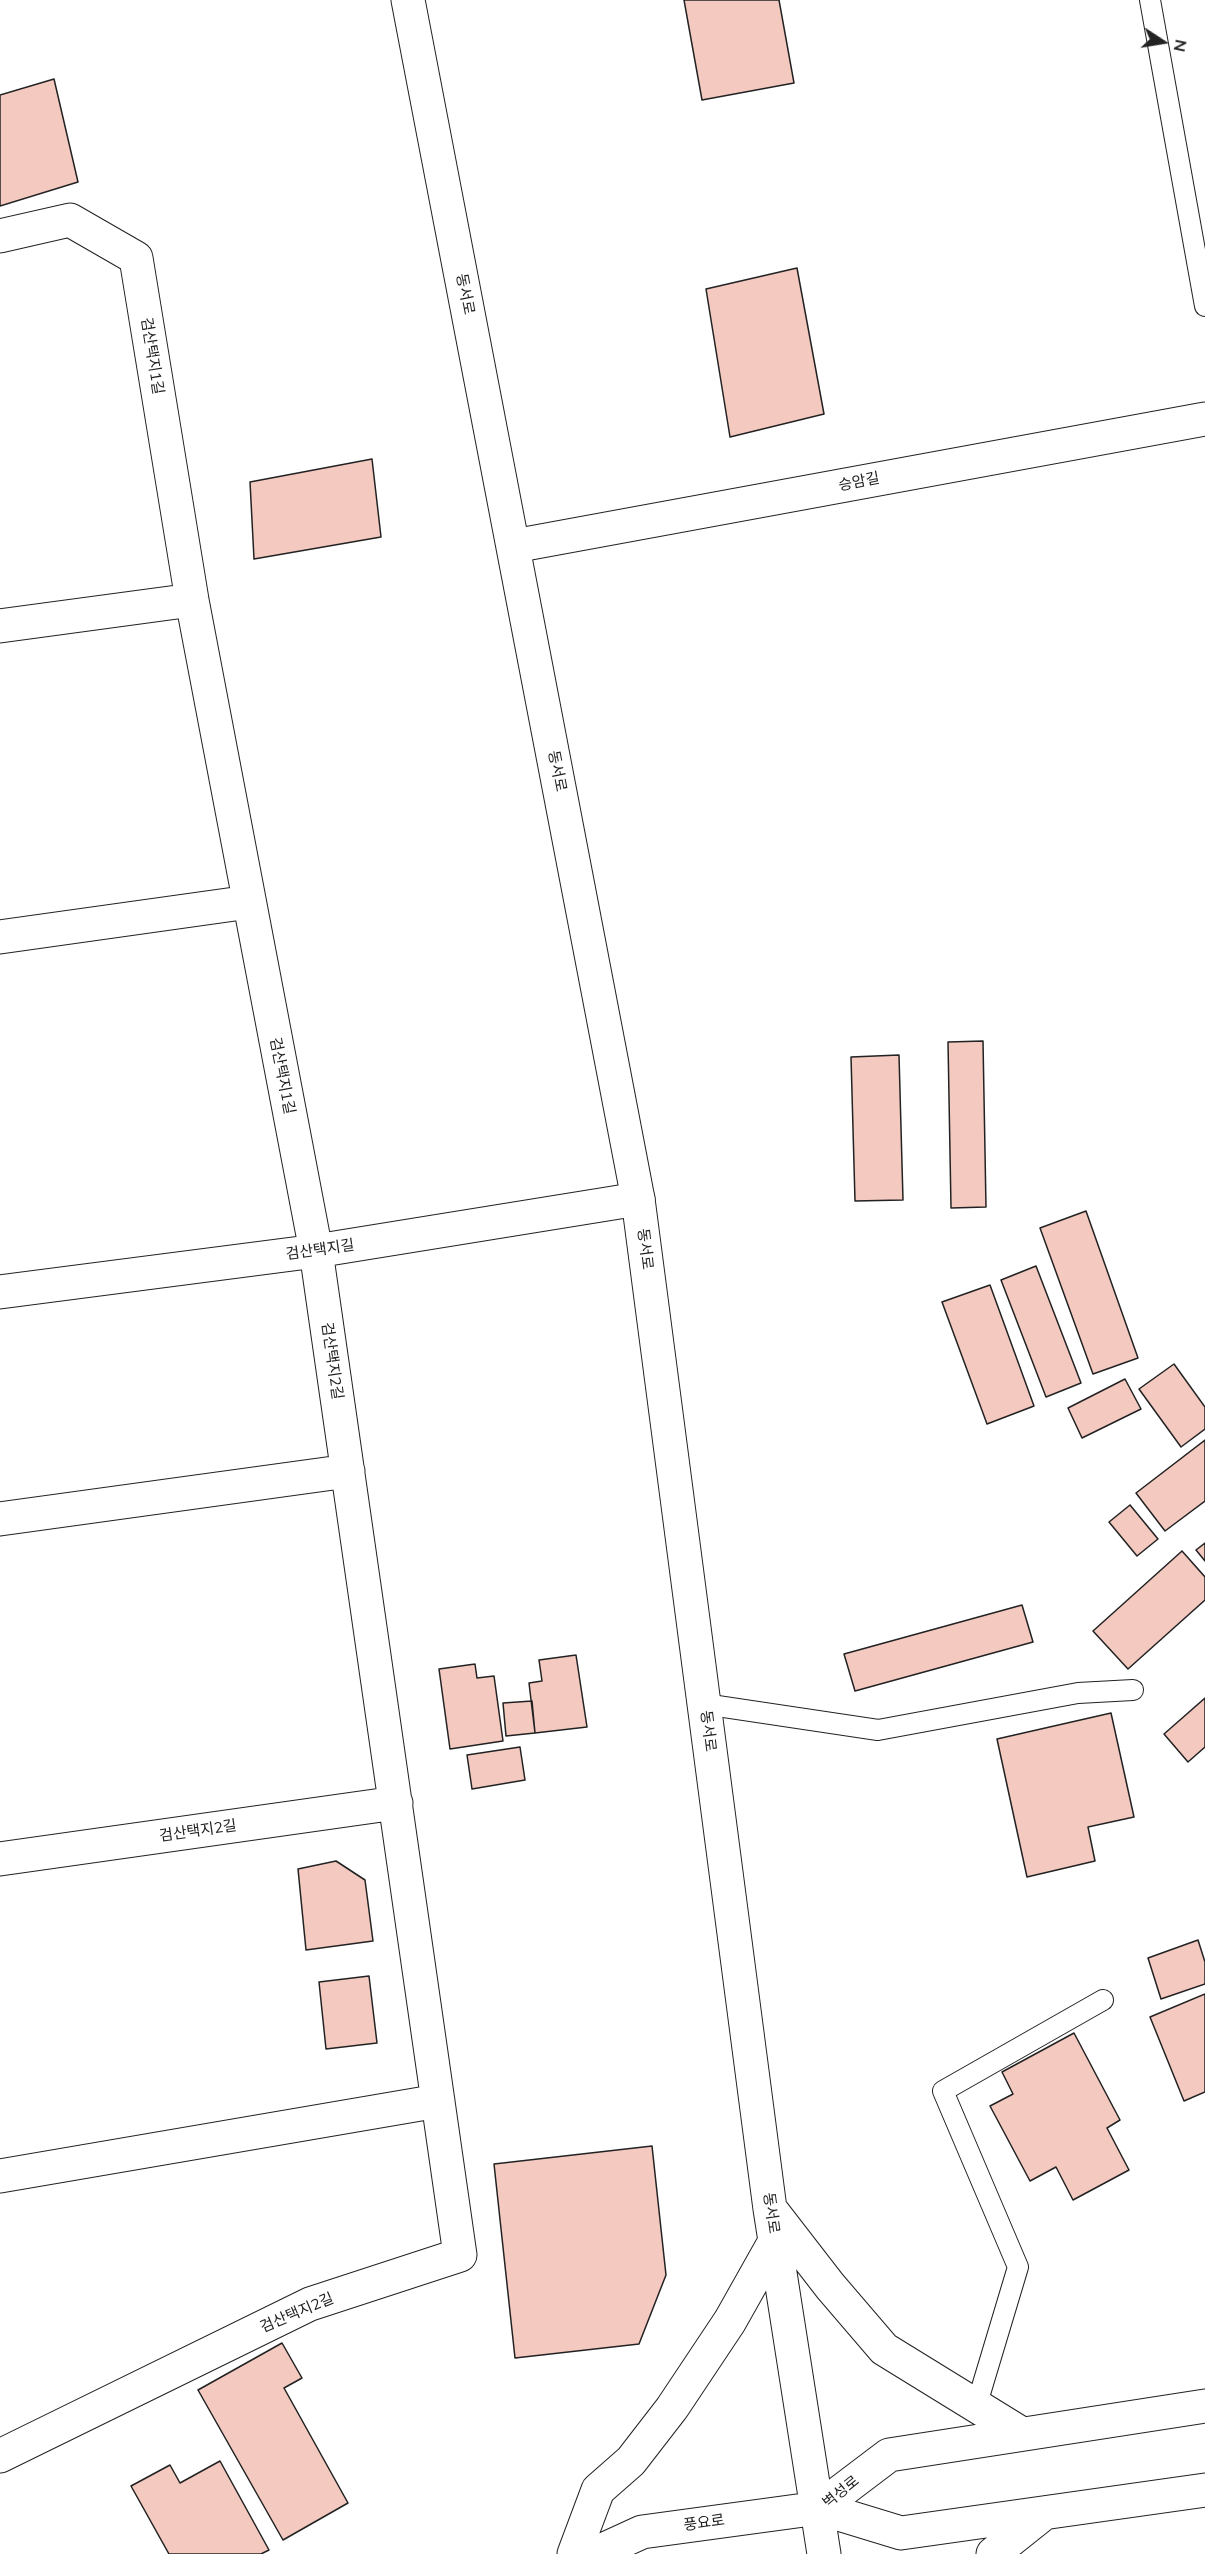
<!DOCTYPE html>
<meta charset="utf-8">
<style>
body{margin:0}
#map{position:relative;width:1205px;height:2554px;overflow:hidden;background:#fff;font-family:Mulish,sans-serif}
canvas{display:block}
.north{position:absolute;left:1133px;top:12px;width:60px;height:60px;-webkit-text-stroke:4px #fff;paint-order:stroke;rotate:102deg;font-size:16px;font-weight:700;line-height:24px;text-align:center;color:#222}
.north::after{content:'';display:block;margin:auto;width:21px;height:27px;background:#222;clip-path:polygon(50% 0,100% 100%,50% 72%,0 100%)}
</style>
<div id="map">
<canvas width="1205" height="2554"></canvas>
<div class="north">N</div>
</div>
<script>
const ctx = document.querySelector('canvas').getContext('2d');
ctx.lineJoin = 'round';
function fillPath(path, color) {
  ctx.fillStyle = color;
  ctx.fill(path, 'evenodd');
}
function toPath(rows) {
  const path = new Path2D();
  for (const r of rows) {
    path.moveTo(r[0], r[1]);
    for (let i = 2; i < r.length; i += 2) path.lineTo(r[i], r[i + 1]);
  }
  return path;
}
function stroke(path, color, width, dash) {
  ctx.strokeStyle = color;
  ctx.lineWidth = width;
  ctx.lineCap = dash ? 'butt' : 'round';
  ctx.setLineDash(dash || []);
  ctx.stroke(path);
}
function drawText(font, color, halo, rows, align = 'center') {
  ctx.font = font + ' Mulish,"Noto Sans KR",sans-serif';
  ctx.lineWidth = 4.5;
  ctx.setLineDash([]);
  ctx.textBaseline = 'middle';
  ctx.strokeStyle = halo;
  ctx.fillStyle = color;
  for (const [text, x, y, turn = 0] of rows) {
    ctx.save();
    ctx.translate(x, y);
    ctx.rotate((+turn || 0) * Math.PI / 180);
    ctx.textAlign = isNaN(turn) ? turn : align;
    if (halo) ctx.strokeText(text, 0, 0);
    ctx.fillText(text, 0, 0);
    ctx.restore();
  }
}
const building = toPath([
 [684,0,779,0,794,83,702,100,684,0],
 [54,79,78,182,0,206,0,95,54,79],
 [797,268,824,414,730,437,706,289,797,268],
 [372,459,381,537,254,559,250,482,372,459],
 [983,1041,986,1207,951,1208,948,1042,983,1041],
 [899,1055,903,1200,855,1201,851,1057,899,1055],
 [1086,1211,1138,1358,1093,1374,1040,1228,1086,1211],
 [1036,1266,1081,1383,1046,1397,1001,1280,1036,1266],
 [990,1285,1034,1406,987,1424,942,1302,990,1285],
 [1174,1364,1205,1407,1205,1429,1181,1447,1139,1389,1174,1364],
 [1125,1379,1141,1409,1082,1438,1068,1408,1125,1379],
 [1205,1440,1205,1501,1165,1531,1136,1493,1205,1440],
 [1130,1505,1158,1539,1137,1556,1109,1522,1130,1505],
 [1205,1543,1205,1561,1196,1550,1205,1543],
 [1182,1551,1205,1577,1205,1600,1128,1669,1093,1631,1182,1551],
 [1022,1605,1033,1642,855,1691,844,1654,1022,1605],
 [576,1655,587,1727,535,1733,529,1683,542,1681,539,1660,576,1655],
 [475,1664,477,1678,494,1676,503,1741,450,1749,439,1669,475,1664],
 [1205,1698,1205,1747,1188,1762,1164,1734,1205,1698],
 [532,1701,535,1733,506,1736,503,1703,532,1701],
 [1111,1713,1134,1817,1088,1827,1095,1861,1027,1877,997,1739,1111,1713],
 [520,1747,525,1780,472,1789,467,1755,520,1747],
 [336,1861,365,1880,373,1941,306,1950,298,1869,336,1861],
 [1198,1940,1205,1962,1205,1984,1161,1999,1148,1958,1198,1940],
 [369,1976,377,2043,326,2049,319,1982,369,1976],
 [1205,1994,1205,2092,1184,2101,1150,2017,1205,1994],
 [1074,2033,1120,2120,1107,2128,1129,2170,1073,2200,1056,2167,1030,2181,990,2106,1013,2094,1002,2072,1074,2033],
 [652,2146,666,2275,639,2344,515,2358,494,2164,652,2146],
 [282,2343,302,2378,284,2388,348,2503,283,2540,198,2390,282,2343],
 [220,2461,269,2550,261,2554,169,2554,131,2486,170,2465,180,2483,220,2461]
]);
const lane = toPath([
 [1150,0,1205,306],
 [704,1704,878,1730,1078,1693,1133,1690],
 [976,2407,1018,2267,943,2091,1103,2000]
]);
const street = toPath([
 [0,236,70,220,136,258,192,600,316,1251,460,2255,310,2304,0,2456],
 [514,546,1205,419],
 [0,626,192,600],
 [0,937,249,902],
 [0,1292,316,1251,638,1199],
 [0,1519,348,1471],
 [0,1859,396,1803],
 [0,2176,438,2101]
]);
const secondary = toPath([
 [408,0,638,1199,770,2209,824,2554],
 [772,2211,830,2286,884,2349,1022,2434],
 [819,2508,889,2455,1205,2406],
 [574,2554,598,2490,631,2461,672,2408,730,2321,775,2241],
 [594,2554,642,2532,819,2508,901,2533,1205,2490],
 [993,2554,1043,2514]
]);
const streetNames = [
 ["동서로",465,294,79],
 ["검산택지1길",152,356,81],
 ["승암길",859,482,-11],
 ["동서로",557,771,79],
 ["검산택지1길",282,1076,79],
 ["동서로",645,1249,83],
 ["검산택지길",320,1250,-8],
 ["검산택지2길",332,1361,82],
 ["동서로",708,1731,83],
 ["검산택지2길",198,1831,-8],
 ["동서로",771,2213,82],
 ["검산택지2길",297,2313,-23],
 ["벽성로",841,2492,-39],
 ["풍요로",704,2523,-8]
];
fillPath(building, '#f3c9c0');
stroke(building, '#222', 1.5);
stroke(lane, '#222', 22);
stroke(street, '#222', 35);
stroke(secondary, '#222', 35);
stroke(lane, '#fff', 20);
stroke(street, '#fff', 33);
stroke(secondary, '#fff', 33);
drawText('15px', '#222', '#fff', streetNames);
</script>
